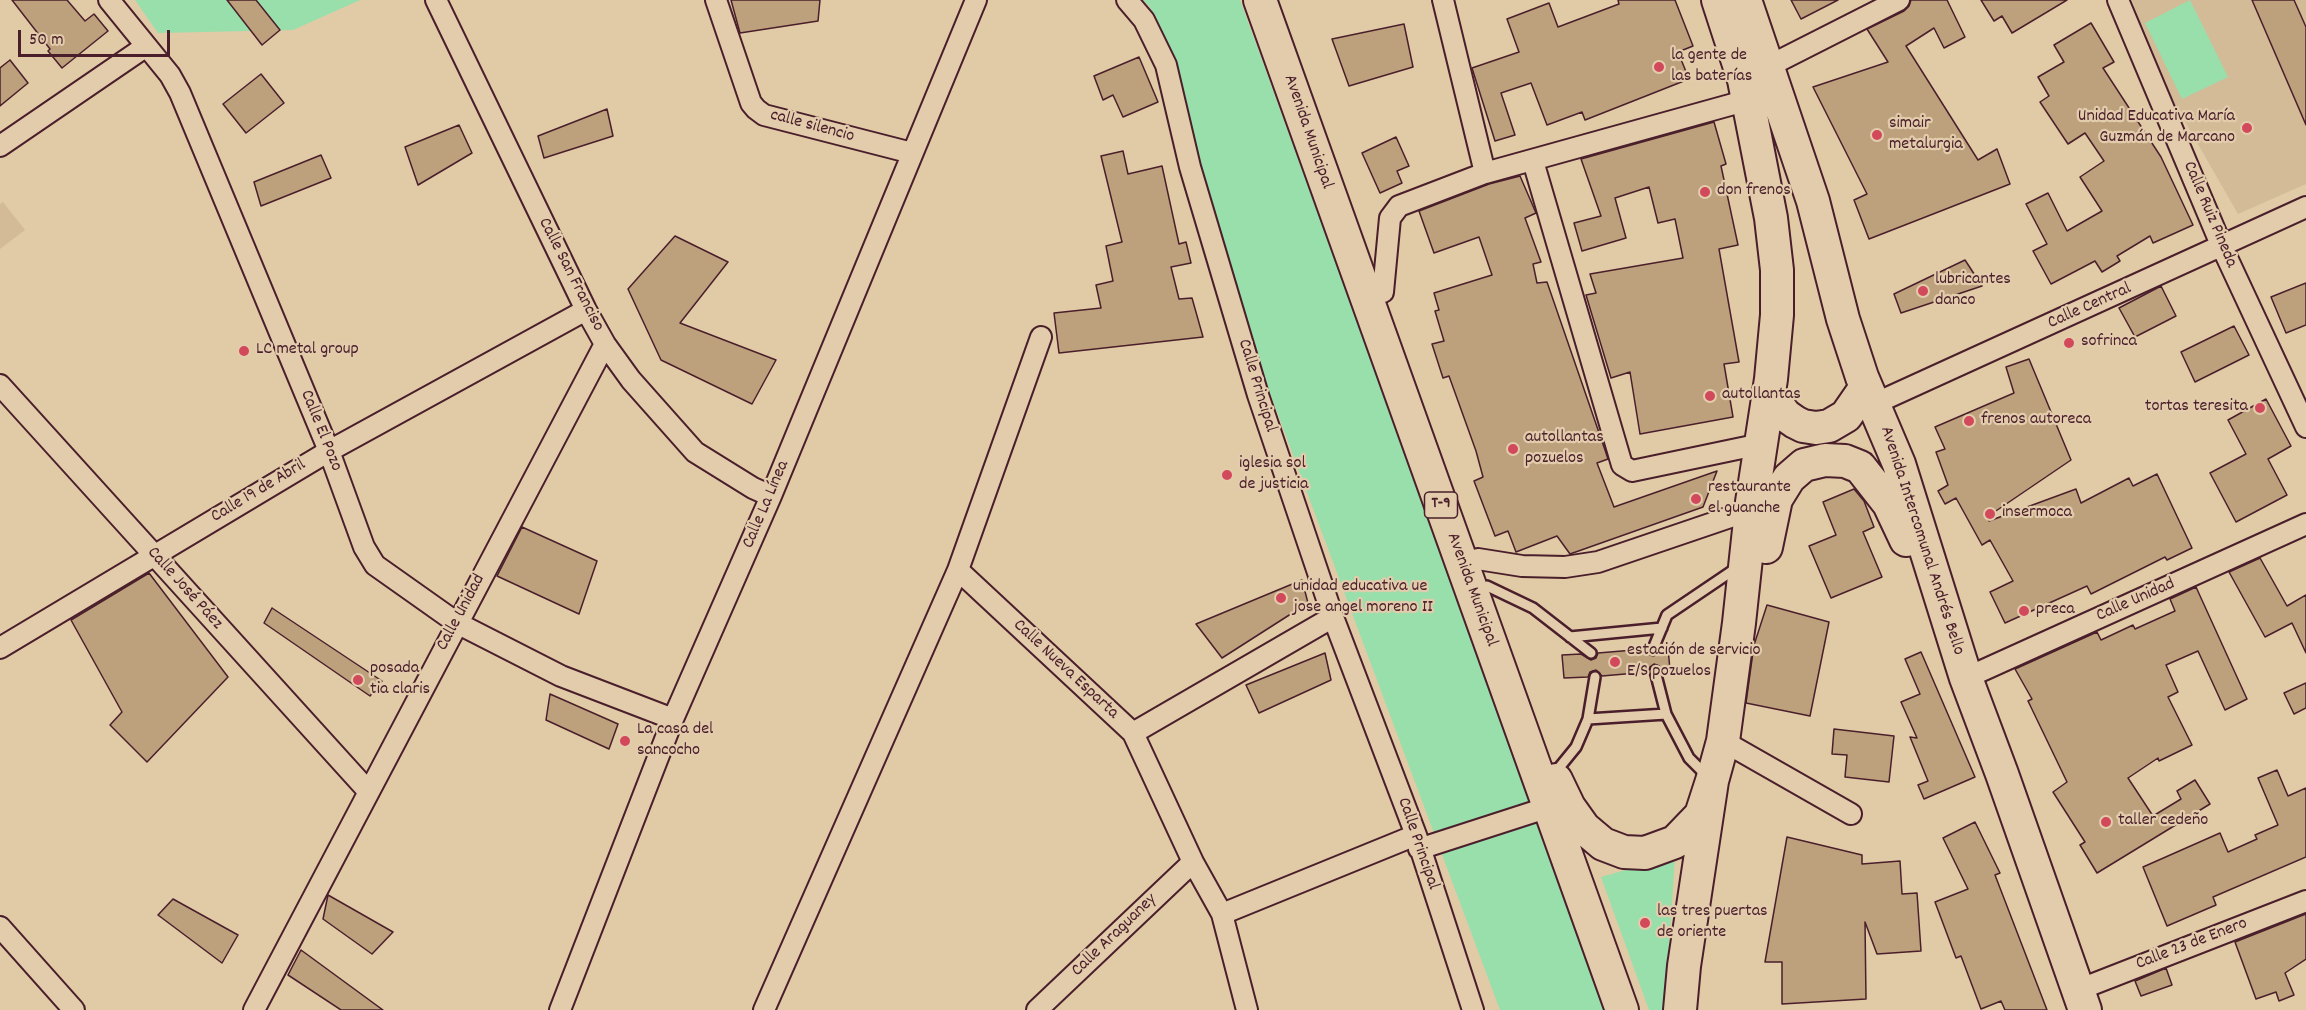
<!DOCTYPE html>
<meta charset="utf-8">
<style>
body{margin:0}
#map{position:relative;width:2306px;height:1010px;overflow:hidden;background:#e1caa6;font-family:Dekko,sans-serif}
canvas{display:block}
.scale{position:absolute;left:18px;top:30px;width:152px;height:27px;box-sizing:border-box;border:3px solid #4a1f2b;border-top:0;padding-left:8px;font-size:18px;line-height:21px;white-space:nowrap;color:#4a1f2b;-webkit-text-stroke:4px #e3ccac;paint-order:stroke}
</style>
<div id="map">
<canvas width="2306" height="1010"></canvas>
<div class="scale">50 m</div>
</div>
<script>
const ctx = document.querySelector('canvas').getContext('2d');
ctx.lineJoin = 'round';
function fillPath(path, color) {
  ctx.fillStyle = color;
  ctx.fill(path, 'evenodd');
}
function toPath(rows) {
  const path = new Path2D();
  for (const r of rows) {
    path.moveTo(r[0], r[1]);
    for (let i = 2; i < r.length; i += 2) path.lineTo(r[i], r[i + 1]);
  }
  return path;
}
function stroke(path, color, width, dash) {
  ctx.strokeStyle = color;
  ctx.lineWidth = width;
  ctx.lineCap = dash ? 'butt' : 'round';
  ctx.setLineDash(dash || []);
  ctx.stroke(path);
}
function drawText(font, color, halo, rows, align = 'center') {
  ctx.font = font + ' Dekko,sans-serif';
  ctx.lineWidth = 4.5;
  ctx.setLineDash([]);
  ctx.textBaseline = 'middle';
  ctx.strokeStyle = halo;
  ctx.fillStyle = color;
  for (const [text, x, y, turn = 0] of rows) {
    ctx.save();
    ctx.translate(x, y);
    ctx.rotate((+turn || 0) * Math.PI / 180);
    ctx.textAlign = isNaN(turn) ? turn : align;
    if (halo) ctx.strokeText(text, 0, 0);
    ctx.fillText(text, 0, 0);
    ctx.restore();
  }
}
const built = toPath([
 [2132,0,2306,0,2306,184,2238,214,2156,71],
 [3,202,25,230,0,249,0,204]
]);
const green = toPath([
 [135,0,360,0,293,30,158,33],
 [1143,0,1240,0,1609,1010,1500,1010,1264,377,1150,7],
 [2190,0,2228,77,2182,99,2145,23],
 [1675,856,1665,1010,1649,1010,1601,877]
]);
const building = toPath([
 [12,0,67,0,85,21,94,14,108,31,62,68,48,51,50,49,12,0],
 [227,0,256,0,280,30,262,45,227,0],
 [731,0,820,0,818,21,740,33,731,0],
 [1618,0,1675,0,1693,46,1678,52,1689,79,1585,120,1582,112,1547,125,1531,83,1501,93,1515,135,1495,141,1472,68,1519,52,1507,19,1549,3,1558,27,1619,4,1618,0],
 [1791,0,1838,0,1801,19,1791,0],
 [1911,0,1947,0,1965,37,1944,48,1934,28,1906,46,1978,160,1997,149,2010,184,1869,239,1854,200,1867,194,1813,87,1888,62,1867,29,1904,11,1909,6,1911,0],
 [1981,0,2067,0,2012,33,2002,16,1994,21,1981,0],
 [2252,0,2294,0,2306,27,2306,125,2252,0],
 [2091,23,2114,62,2103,68,2161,157,2193,225,2153,243,2150,236,2117,256,2120,261,2102,272,2095,261,2051,284,2033,251,2047,244,2026,204,2048,193,2067,231,2102,211,2080,177,2104,161,2085,133,2068,144,2040,102,2049,96,2038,77,2064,62,2054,45,2091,23],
 [1404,24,1413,67,1349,86,1332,39,1404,24],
 [1139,57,1158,102,1123,117,1113,95,1103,100,1094,76,1139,57],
 [10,60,28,83,0,106,0,68,10,60],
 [261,74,284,103,246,133,223,104,261,74],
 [607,109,613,136,544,158,538,136,607,109],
 [1714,122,1726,164,1721,166,1738,245,1719,249,1739,362,1724,364,1733,417,1640,434,1630,372,1611,378,1586,295,1596,293,1590,274,1683,258,1675,219,1658,223,1649,187,1615,198,1626,238,1582,251,1574,223,1601,216,1581,159,1714,122],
 [459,125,472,153,418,185,405,147,459,125],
 [1396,137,1409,166,1397,171,1402,183,1380,193,1362,153,1396,137],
 [1123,151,1128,174,1162,166,1179,244,1186,242,1191,263,1171,267,1179,299,1192,298,1203,337,1059,353,1054,313,1101,308,1096,285,1113,281,1106,246,1122,242,1101,156,1123,151],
 [321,155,331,178,261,206,254,182,321,155],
 [1520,176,1536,213,1525,218,1541,262,1533,264,1537,283,1547,282,1605,450,1608,459,1597,463,1614,507,1717,471,1703,507,1570,554,1557,536,1516,552,1508,531,1495,536,1474,481,1483,477,1476,451,1449,376,1443,378,1432,344,1444,341,1435,311,1439,310,1434,293,1492,275,1479,237,1434,253,1419,211,1489,184,1520,176],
 [675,236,728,262,680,323,776,360,752,404,661,360,628,289,675,236],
 [1965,260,1982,286,1901,313,1894,294,1965,260],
 [2306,283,2306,325,2286,333,2271,297,2306,283],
 [2161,286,2176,316,2135,337,2119,308,2161,286],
 [2234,326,2249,355,2195,382,2181,352,2234,326],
 [2029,359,2071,460,1987,517,1989,521,2076,489,2081,503,2129,478,2133,486,2157,474,2192,548,2167,560,2165,557,2091,594,2087,586,2005,623,1990,592,2013,581,1990,540,1982,545,1956,498,1945,504,1938,491,1948,485,1936,452,1945,449,1935,427,2014,393,2006,367,2029,359],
 [2266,399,2291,446,2268,459,2287,495,2236,522,2210,473,2246,454,2228,420,2266,399],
 [1854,489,1864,501,1874,527,1863,532,1882,577,1831,598,1809,546,1836,535,1823,502,1854,489],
 [522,527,597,561,579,614,497,576,522,527],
 [2260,558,2287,606,2306,595,2306,653,2292,623,2265,637,2229,572,2260,558],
 [149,573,228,677,147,762,110,725,122,712,71,620,149,573],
 [1302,580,1308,603,1222,658,1196,624,1302,580],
 [2196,587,2247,699,2225,710,2198,651,2166,665,2178,692,2168,697,2192,745,2159,761,2158,758,2128,778,2153,816,2181,799,2177,791,2195,780,2210,804,2097,873,2080,845,2085,842,2053,792,2067,782,2028,701,2032,699,2015,669,2097,632,2101,640,2133,625,2135,629,2175,611,2170,599,2196,587],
 [1767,605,1829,622,1810,716,1746,703,1754,645,1767,605],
 [272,608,382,681,370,696,264,623,272,608],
 [1661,648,1668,648,1670,670,1662,671,1659,666,1654,664,1650,667,1648,672,1602,676,1596,670,1590,672,1588,677,1564,678,1562,655,1581,654,1591,660,1596,658,1598,653,1646,649,1648,654,1653,656,1658,654,1661,648],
 [1921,652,1975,777,1924,799,1918,785,1928,781,1910,737,1917,738,1901,702,1920,694,1905,659,1921,652],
 [1325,653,1331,680,1259,713,1246,685,1325,653],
 [2306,683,2306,708,2294,714,2284,693,2306,683],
 [550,694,618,724,609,749,546,720,550,694],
 [1834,729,1894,736,1889,782,1845,777,1847,755,1832,754,1834,729],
 [2277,770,2288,796,2306,788,2306,857,2213,897,2216,905,2167,926,2143,867,2220,833,2228,852,2257,839,2255,835,2278,825,2258,778,2277,770],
 [1975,822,2000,873,1995,875,2047,1010,2005,1010,2001,1001,1981,1009,1961,956,1956,958,1935,902,1968,889,1943,838,1975,822],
 [1787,837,1862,855,1862,864,1900,861,1902,894,1917,893,1921,951,1877,954,1865,922,1866,999,1782,1004,1782,962,1765,962,1787,837],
 [328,895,393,932,372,954,323,919,328,895],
 [173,899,238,935,222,963,158,915,173,899],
 [2306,914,2306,959,2285,973,2294,995,2279,1001,2276,992,2256,999,2235,942,2306,914],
 [301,950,383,1010,341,1010,288,975,301,950],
 [2166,968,2172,985,2141,996,2135,981,2166,968]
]);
const service = toPath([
 [1487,586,1533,608,1591,653],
 [1570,637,1662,628],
 [1653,649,1667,615,1738,567],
 [1655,671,1666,714,1689,758,1708,777],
 [1588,719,1666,714],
 [1554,774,1576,747,1588,719,1595,677]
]);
const minor = toPath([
 [109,0,170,75,180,93,329,451,364,547,375,565,457,623,561,676,673,719],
 [436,0,586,310,605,344,631,380,695,452,753,488,771,496],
 [716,0,751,103,756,109,764,115,912,153],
 [1127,0,1144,20,1166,65,1190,167,1258,395,1333,617,1416,835,1473,1010],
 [1443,0,1485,173],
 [2118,0,2222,247,2306,427],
 [1767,67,1899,0],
 [0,146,145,47],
 [1533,161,1622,465,1632,471,1761,444],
 [1383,292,1390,218,1399,206,1485,173,1748,100],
 [1041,337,958,570,1133,733,1193,862,1222,914,1247,1010],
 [0,385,369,792],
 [1874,404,2306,207],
 [1478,559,1522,566,1565,567,1598,562,1751,510],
 [0,648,329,451,586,310],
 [1966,678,2306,524],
 [1133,733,1333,617],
 [1723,741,1851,814],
 [1419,849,1549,807],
 [1222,914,1416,835],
 [0,927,74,1010],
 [2078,990,2306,901],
 [254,1010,605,344],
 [560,1010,673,719,771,496,976,0],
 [764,1010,958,570],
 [1037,1010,1193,862]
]);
const trunk = toPath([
 [1260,0,1622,1010],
 [1745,0,1813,201,1843,319,1862,377,1899,464,1966,678,2002,774,2085,1010],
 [1769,393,1785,415,1795,422,1803,426,1816,428,1829,426,1846,416,1866,387],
 [1766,547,1776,499,1789,478,1804,465,1825,460,1845,461,1860,467,1889,504,1906,540],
 [1556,780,1569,807,1584,828,1603,844,1624,852,1645,853,1675,842,1701,815,1712,781],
 [1680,1010,1684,966,1712,781,1723,741,1739,623,1752,502,1771,379,1777,315,1777,270,1771,218,1744,80,1718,0]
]);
const markers = [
 [1659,67,6,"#d1495b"],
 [2247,128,6,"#d1495b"],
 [1877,135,6,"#d1495b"],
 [1705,192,6,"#d1495b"],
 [1923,291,6,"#d1495b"],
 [2069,343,6,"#d1495b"],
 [244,351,6,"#d1495b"],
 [1710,396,6,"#d1495b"],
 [2260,408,6,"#d1495b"],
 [1969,421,6,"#d1495b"],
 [1513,449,6,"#d1495b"],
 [1227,475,6,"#d1495b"],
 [1696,499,6,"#d1495b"],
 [1990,514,6,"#d1495b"],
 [1281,598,6,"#d1495b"],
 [2024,611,6,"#d1495b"],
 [1615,662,6,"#d1495b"],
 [358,680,6,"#d1495b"],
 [625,741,6,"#d1495b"],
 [2106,822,6,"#d1495b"],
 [1645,923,6,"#d1495b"]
];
const shields = [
 [1441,505,33]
];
const shieldNames = [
 ["T-9",1441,505]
];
const poiNames = [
 ["la gente de",1671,57],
 ["las baterías",1671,78],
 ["Unidad Educativa María",2235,118,"right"],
 ["Guzmán de Marcano",2235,139,"right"],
 ["simair",1889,125],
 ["metalurgia",1889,146],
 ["don frenos",1717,192],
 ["lubricantes",1935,281],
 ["danco",1935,302],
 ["sofrinca",2081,343],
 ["LC metal group",256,351],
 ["autollantas",1722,396],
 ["tortas teresita",2248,408,"right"],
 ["frenos autoreca",1981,421],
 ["autollantas",1525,439],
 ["pozuelos",1525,460],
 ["iglesia sol",1239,465],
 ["de justicia",1239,486],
 ["restaurante",1708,489],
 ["el guanche",1708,510],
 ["insermoca",2002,514],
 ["unidad educativa ue",1293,588],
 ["jose angel moreno II",1293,609],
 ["preca",2036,611],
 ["estación de servicio",1627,652],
 ["E/S pozuelos",1627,673],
 ["posada",370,670],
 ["tia claris",370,691],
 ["La casa del",637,731],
 ["sancocho",637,752],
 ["taller cedeño",2118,822],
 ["las tres puertas",1657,913],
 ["de oriente",1657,934]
];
const streetNames = [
 ["calle silencio",812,127,15],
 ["Avenida Municipal",1307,132,71],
 ["Calle Ruiz Pineda",2209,215,67],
 ["Calle San Franciso",570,275,63],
 ["Calle Central",2090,307,-24],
 ["Calle Principal",1256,386,73],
 ["Calle El Pozo",320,431,68],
 ["Calle 19 de Abril",259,492,-31],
 ["Calle La Línea",767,505,-67],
 ["Avenida Intercomunal Andrés Bello",1921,541,72],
 ["Calle José Páez",184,589,48],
 ["Avenida Municipal",1471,590,70],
 ["Calle Unidad",2136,601,-24],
 ["Calle Unidad",462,613,-62],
 ["Calle Nueva Esparta",1065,670,43],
 ["Calle Principal",1417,844,71],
 ["Calle Araguaney",1115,936,-44],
 ["Calle 23 de Enero",2192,945,-21]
];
fillPath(built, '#d3bb97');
fillPath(green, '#98dfac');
fillPath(building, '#bca17c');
stroke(building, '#4a1f2b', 1.5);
stroke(service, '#4a1f2b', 14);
stroke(minor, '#4a1f2b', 24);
stroke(trunk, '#4a1f2b', 36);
stroke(service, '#e3ccac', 9);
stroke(minor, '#e3ccac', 20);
stroke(trunk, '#e3ccac', 32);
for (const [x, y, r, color] of markers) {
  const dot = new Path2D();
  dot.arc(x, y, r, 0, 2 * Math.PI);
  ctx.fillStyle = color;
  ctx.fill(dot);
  stroke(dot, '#e3ccac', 2);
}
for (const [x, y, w] of shields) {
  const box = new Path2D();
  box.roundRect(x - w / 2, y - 13, w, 26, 4.5);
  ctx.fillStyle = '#e3ccac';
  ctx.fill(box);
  stroke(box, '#4a1f2b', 1.5);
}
drawText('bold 16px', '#4a1f2b', null, shieldNames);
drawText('18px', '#4a1f2b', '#e3ccac', poiNames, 'left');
drawText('18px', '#4a1f2b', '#e3ccac', streetNames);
</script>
